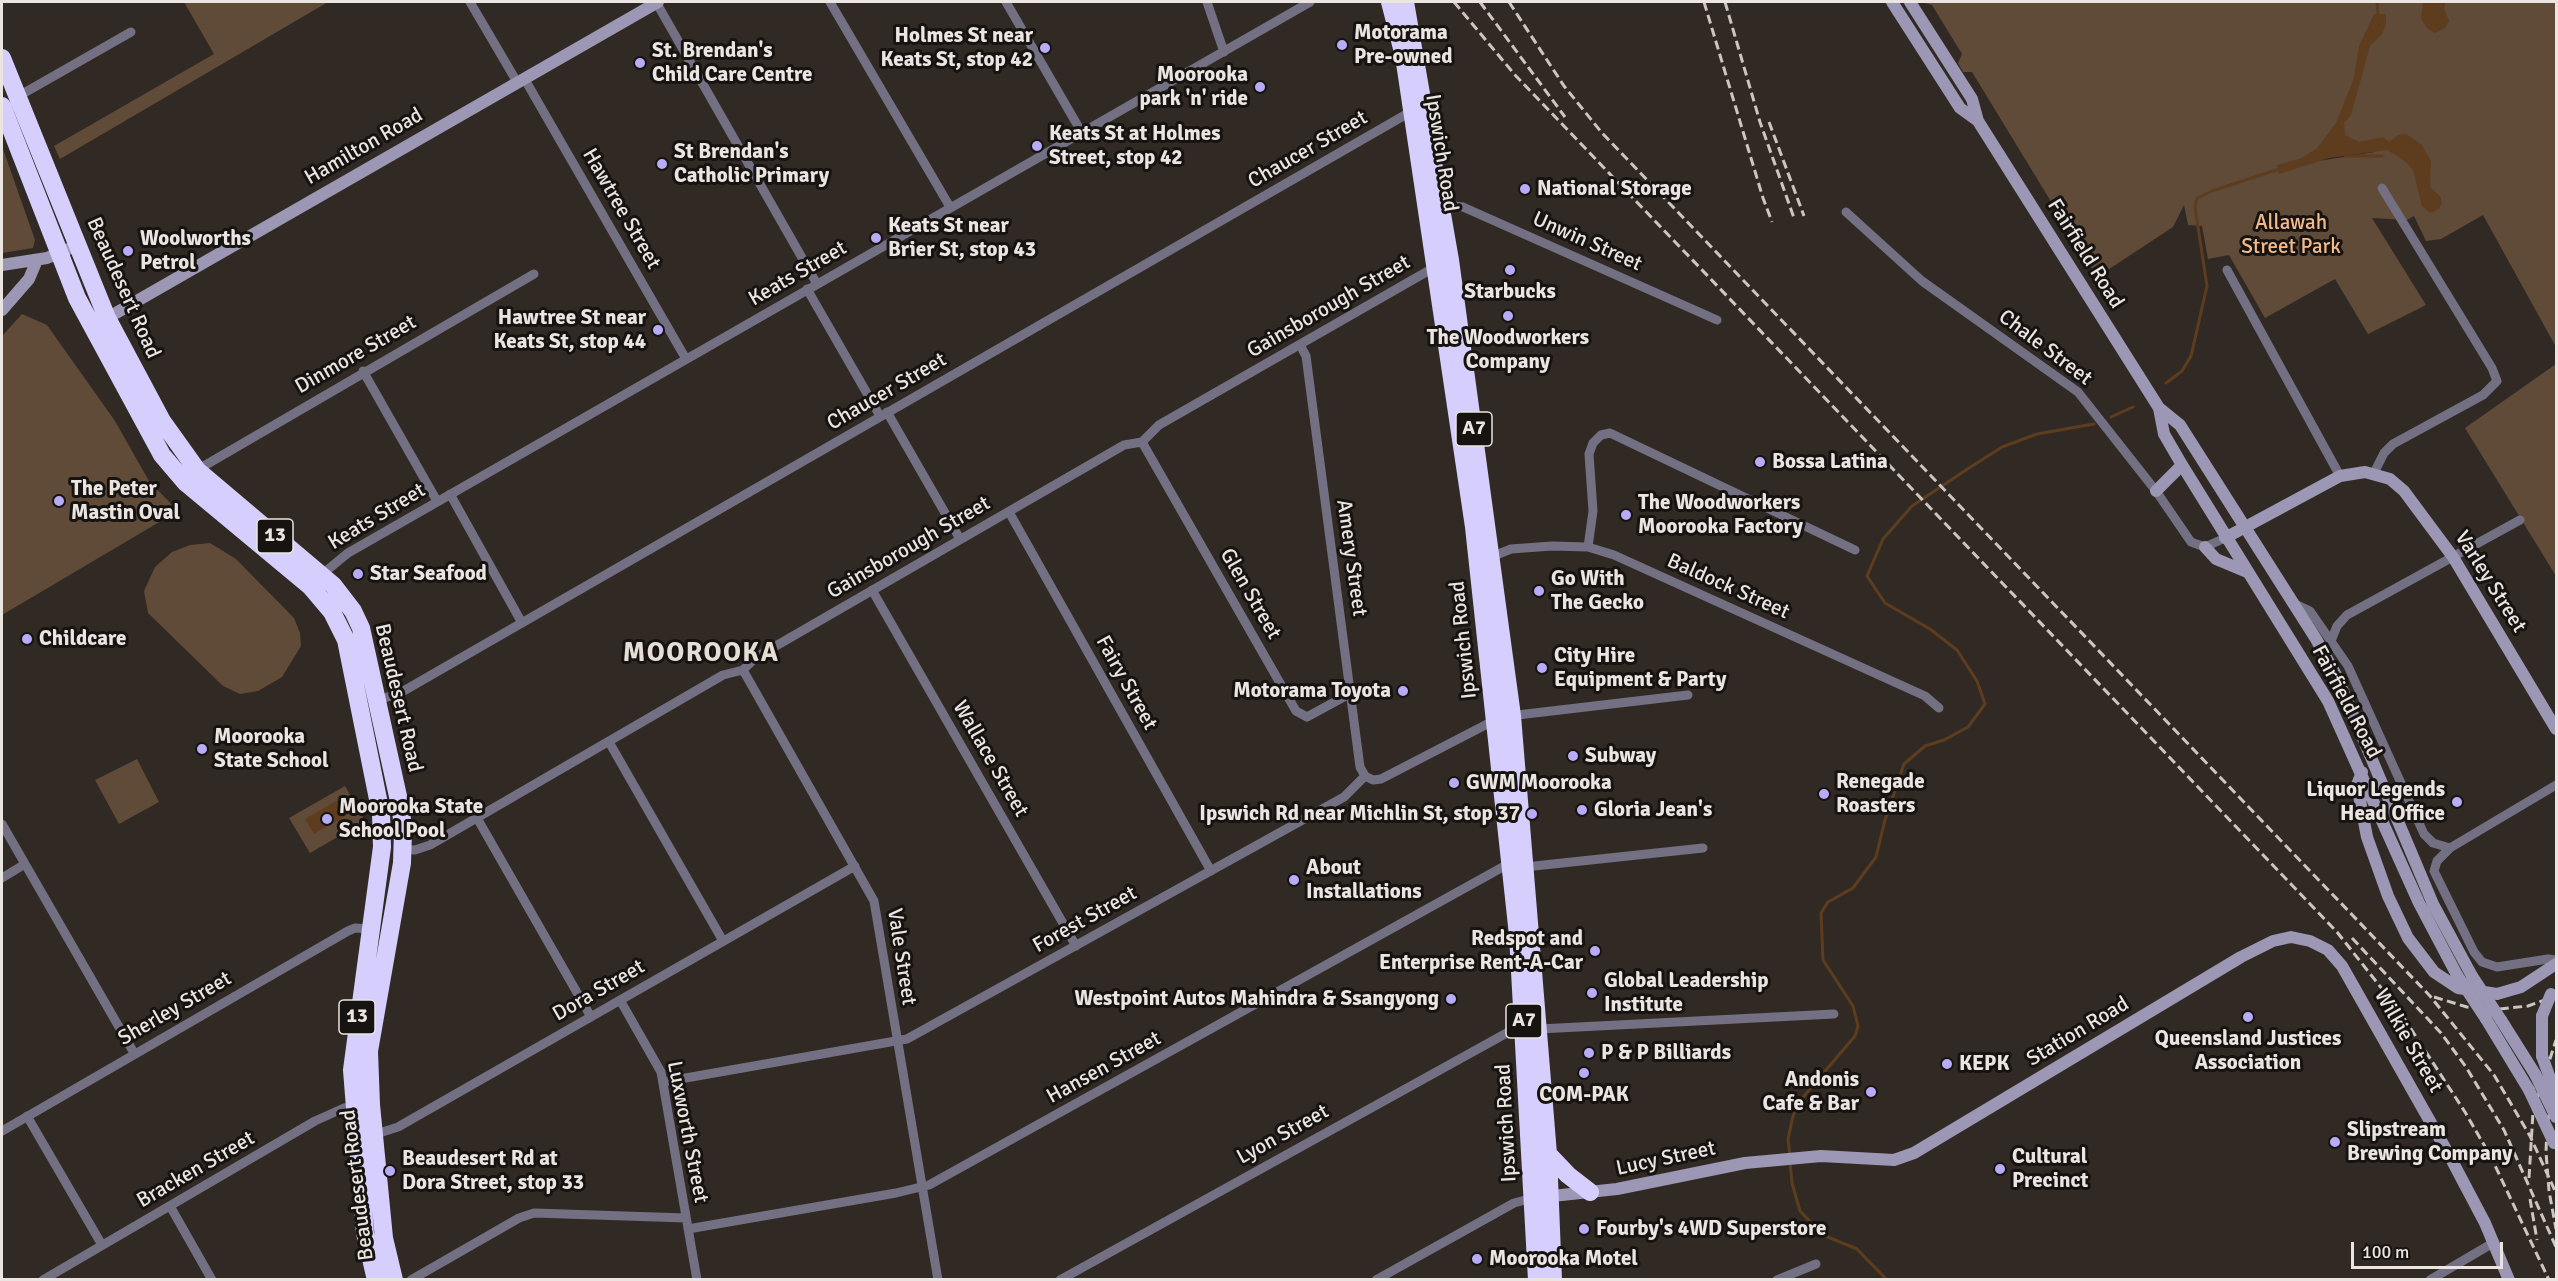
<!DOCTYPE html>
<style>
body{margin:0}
#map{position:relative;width:2558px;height:1281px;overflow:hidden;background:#312a24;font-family:Signika,sans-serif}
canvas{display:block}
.frame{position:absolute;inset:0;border:3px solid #eae5e1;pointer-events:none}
.scale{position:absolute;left:2351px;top:1242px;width:152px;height:27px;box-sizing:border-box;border:3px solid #eae5e1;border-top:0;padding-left:8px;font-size:18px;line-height:21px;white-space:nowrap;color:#eae5e1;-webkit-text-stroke:4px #161311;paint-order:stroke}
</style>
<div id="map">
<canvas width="2558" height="1281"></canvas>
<div class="frame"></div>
<div class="scale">100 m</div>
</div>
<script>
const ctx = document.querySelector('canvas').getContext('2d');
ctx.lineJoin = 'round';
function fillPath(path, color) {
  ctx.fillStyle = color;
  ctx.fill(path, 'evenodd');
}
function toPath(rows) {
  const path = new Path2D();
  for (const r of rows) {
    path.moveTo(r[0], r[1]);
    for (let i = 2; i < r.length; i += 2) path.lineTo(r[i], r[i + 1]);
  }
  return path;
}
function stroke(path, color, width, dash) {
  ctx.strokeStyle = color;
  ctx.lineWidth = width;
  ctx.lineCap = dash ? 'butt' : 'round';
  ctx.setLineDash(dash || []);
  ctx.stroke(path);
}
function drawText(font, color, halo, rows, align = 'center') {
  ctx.font = font + ' Signika,sans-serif';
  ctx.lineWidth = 6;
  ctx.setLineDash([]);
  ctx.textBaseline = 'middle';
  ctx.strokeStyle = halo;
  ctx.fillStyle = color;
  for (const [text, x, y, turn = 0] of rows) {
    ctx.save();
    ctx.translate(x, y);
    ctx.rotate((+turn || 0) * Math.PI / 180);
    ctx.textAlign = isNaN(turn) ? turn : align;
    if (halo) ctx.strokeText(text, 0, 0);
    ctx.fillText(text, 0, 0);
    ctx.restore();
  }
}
const green = toPath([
 [184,2,328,2,60,159,54,146,214,54],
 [1921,2,2556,2,2556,347,2483,215,2441,239,2426,241,2414,216,2407,220,2372,218,2426,305,2368,334,2335,279,2265,318,2229,255,2208,259,2202,226,2188,225,2184,205,2173,227,2097,277,1972,72,1963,72,1958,63,1962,54,1932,5],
 [2370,144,2375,152,2312,162,2300,159],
 [2,146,35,240,33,248,2,253],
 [22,314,47,325,115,421,149,481,178,511,2,615,2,336],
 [2556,364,2556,576,2465,428],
 [210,543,236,559,294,618,300,633,301,646,282,677,258,691,240,694,223,686,148,613,144,591,155,567,172,552,190,545],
 [137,759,159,802,119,824,95,780],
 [345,786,365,821,310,853,289,818]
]);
const water = toPath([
 [2423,2,2446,2,2444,8,2449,21,2446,27,2435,33,2428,29,2421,19],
 [2374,14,2386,14,2386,25,2382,34,2370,46,2351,115,2344,123,2345,135,2359,142,2383,137,2389,142,2398,135,2406,134,2422,145,2431,161,2430,187,2440,196,2442,202,2439,209,2430,213,2422,206,2413,170,2405,161,2387,150,2329,158,2279,174,2277,165,2302,158,2317,148,2336,123,2354,78,2359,46],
 [338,800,347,815,314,834,305,819]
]);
const stream = toPath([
 [2377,2,2378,16],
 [2345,156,2382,156],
 [2166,383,2182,371,2191,356,2207,286,2195,207,2197,198,2212,191,2279,169],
 [2111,417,2133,407],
 [1790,1156,1788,1139,1793,1116,1804,1096,1855,1036,1858,1026,1853,1006,1823,960,1821,913,1828,902,1853,888,1876,857,1885,820,1904,764,1925,746,1944,740,1968,727,1985,704,1977,681,1957,650,1930,629,1885,603,1867,576,1883,539,1912,506,1966,470,2002,447,2037,434,2094,424],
 [1790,1162,1792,1183,1800,1211,1823,1235,1857,1249,1887,1280]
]);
const street = toPath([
 [470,2,517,82],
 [656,2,817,284],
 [830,2,950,207],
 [1006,2,1082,133],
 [1207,2,1224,52],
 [524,78,686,359],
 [17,97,131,32],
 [1441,204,1463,207,1717,320],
 [1846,212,1922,281,2078,392,2156,491,2191,542,2205,547,2225,538],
 [2227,270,2340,476],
 [807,289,880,416],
 [1300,345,1306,356,1360,767,1365,776],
 [363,371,437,501],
 [887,412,960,539],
 [1142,442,1296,711,1307,717,1351,693],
 [197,470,534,274],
 [2374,473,2384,453,2393,444,2483,395,2497,381,2492,368,2382,188],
 [450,494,522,623],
 [1009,512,1211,871],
 [1588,547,1593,511,1589,454,1593,443,1601,435,1610,433,1855,550],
 [1491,557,1511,549,1552,546,1588,547,1614,555,1925,696,1939,708],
 [320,576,348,553,1310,2],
 [872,590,1076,946],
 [2293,603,2310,611,2348,666,2424,834,2433,843,2450,848],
 [2331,641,2337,626,2347,615,2520,520],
 [743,670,874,901,938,1280],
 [378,700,400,693,1412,111],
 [1509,716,1688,695],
 [609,742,723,941],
 [1365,776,1373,780,1381,779,1495,720],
 [2556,785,2450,848,2437,861,2434,871,2474,952,2482,962,2497,967,2548,959,2556,960],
 [477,818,591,1017],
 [2,824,134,1053],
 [399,849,415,850,430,845,723,675,743,670,755,658,1124,445,1142,442,1159,425,1435,267],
 [1525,867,1703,848],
 [2,878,25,864],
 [620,1000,661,1072,697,1280],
 [1539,1029,1834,1014],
 [663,1082,907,1039,1344,797,1365,776],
 [27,1116,102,1245],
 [2,1131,348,931,355,928,371,929],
 [373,1135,398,1127,855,866],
 [170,1206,212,1280],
 [688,1229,896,1193,929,1185,1510,863],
 [43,1280,315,1121,344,1108,358,1106],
 [411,1280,519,1218,534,1213,686,1218],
 [1060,1280,1523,1024],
 [1376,1280,1514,1203,1533,1198],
 [1777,1280,1816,1264],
 [2430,1280,2493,1243]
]);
const secondary = toPath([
 [1892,2,1960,108,1978,121],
 [1910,2,1972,99,1978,121,2159,408,2180,425,2316,639,2337,677,2433,904,2472,976],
 [2,265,47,258,78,245],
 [2,310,29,279,37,260],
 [102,321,658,2],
 [2159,408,2164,434,2182,465,2328,701,2419,903,2457,975],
 [2156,491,2182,465],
 [2225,538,2340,476,2365,472,2390,479,2404,491,2453,557,2556,729],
 [2205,547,2216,559,2247,572],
 [2362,772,2357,785,2367,837,2388,896,2408,938,2434,972,2458,988,2497,994,2521,987,2556,964],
 [2542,1016,2542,1056],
 [2486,1019,2529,1090],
 [2501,1020,2535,1074],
 [1543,1197,1617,1189,1745,1163,1821,1156,1894,1160,1914,1153,2241,957,2273,941,2291,937,2310,941,2328,950,2342,966,2448,1153,2485,1223,2509,1280]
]);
const highway = toPath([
 [1390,2,1404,56,1474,527,1518,935,1537,1280],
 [1405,2,1450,260,1512,716,1548,1154,1553,1280],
 [2,58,107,318,162,421,197,470,333,585,353,611,361,628,401,810,403,831,402,863,369,1051,371,1105,384,1238,394,1280],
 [2,106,77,298,162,455,185,482,310,586,332,612,346,640,381,814,382,847,352,1070,365,1233,376,1280],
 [1548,1154,1568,1175,1590,1192]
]);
const rail = toPath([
 [1454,2,1515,75,2337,932,2398,1009,2465,1112,2491,1157,2549,1280],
 [1480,2,1565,117],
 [1509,2,1564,86,1602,133,2430,996,2494,1075,2530,1136,2556,1193],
 [1704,2,1763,198,1772,222],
 [1725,2,1760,122,1794,218],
 [1769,122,1804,216],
 [2352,938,2441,1033,2466,1067,2504,1130,2556,1247],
 [2434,997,2467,1007,2491,1010,2528,1006,2556,996],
 [2556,1075,2547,1126,2546,1152,2549,1191,2556,1229],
 [2529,1178,2533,1112,2556,1040],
 [2530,1199,2537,1240]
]);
const secondaryBridge = toPath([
 [2457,975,2486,1019],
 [2472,976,2501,1020],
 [2542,1016,2551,994],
 [2542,1056,2556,1095],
 [2535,1074,2556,1117],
 [2529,1090,2554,1143]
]);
const markers = [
 [1342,45,6,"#b8abf7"],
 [1045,48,6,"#b8abf7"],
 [640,63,6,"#b8abf7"],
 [1260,87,6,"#b8abf7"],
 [1037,146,6,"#b8abf7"],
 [662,164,6,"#b8abf7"],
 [1525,189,6,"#b8abf7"],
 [876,238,6,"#b8abf7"],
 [128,251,6,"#b8abf7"],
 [1510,270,6,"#b8abf7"],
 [1508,316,6,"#b8abf7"],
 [658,330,6,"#b8abf7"],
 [1760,462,6,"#b8abf7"],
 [59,501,6,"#b8abf7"],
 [1626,515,6,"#b8abf7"],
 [358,574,6,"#b8abf7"],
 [1539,591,6,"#b8abf7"],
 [27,639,6,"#b8abf7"],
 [1542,668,6,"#b8abf7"],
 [1403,691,6,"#b8abf7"],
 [202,749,6,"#b8abf7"],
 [1573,756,6,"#b8abf7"],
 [1454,783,6,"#b8abf7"],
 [1824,794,6,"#b8abf7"],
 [2457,802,6,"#b8abf7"],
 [1582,810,6,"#b8abf7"],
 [1532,814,6,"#b8abf7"],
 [327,819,6,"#b8abf7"],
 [1294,880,6,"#b8abf7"],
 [1595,951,6,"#b8abf7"],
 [1592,993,6,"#b8abf7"],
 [1451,999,6,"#b8abf7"],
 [2248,1017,6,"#b8abf7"],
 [1589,1053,6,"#b8abf7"],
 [1947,1064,6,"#b8abf7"],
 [1584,1073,6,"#b8abf7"],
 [1871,1092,6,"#b8abf7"],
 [2335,1142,6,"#b8abf7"],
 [2000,1169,6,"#b8abf7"],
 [390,1171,6,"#b8abf7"],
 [1584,1229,6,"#b8abf7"],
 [1477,1259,6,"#b8abf7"]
];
const shields = [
 [1474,429,36],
 [275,536,36],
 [357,1017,36],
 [1524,1021,36]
];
const shieldNames = [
 ["A7",1474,429],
 ["13",275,536],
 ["13",357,1017],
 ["A7",1524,1021]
];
const poiNames = [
 ["Motorama",1354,33],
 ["Pre-owned",1354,57],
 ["Holmes St near",1033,36,"right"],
 ["Keats St, stop 42",1033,60,"right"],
 ["St. Brendan's",652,51],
 ["Child Care Centre",652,75],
 ["Moorooka",1248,75,"right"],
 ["park 'n' ride",1248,99,"right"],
 ["Keats St at Holmes",1049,134],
 ["Street, stop 42",1049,158],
 ["St Brendan's",674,152],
 ["Catholic Primary",674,176],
 ["National Storage",1537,189],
 ["Keats St near",888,226],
 ["Brier St, stop 43",888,250],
 ["Woolworths",140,239],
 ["Petrol",140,263],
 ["Starbucks",1510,292,"center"],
 ["Hawtree St near",646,318,"right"],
 ["Keats St, stop 44",646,342,"right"],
 ["The Woodworkers",1508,338,"center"],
 ["Company",1508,362,"center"],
 ["Bossa Latina",1772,462],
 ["The Peter",71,489],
 ["Mastin Oval",71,513],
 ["The Woodworkers",1638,503],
 ["Moorooka Factory",1638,527],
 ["Star Seafood",370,574],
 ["Go With",1551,579],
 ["The Gecko",1551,603],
 ["Childcare",39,639],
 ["City Hire",1554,656],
 ["Equipment & Party",1554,680],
 ["Motorama Toyota",1391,691,"right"],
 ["Moorooka",214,737],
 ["State School",214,761],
 ["Subway",1585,756],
 ["Renegade",1836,782],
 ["Roasters",1836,806],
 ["GWM Moorooka",1466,783],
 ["Liquor Legends",2445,790,"right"],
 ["Head Office",2445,814,"right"],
 ["Moorooka State",339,807],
 ["School Pool",339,831],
 ["Gloria Jean's",1594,810],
 ["Ipswich Rd near Michlin St, stop 37",1520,814,"right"],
 ["About",1306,868],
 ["Installations",1306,892],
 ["Redspot and",1583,939,"right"],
 ["Enterprise Rent-A-Car",1583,963,"right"],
 ["Global Leadership",1604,981],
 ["Institute",1604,1005],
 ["Westpoint Autos Mahindra & Ssangyong",1439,999,"right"],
 ["Queensland Justices",2248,1039,"center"],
 ["Association",2248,1063,"center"],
 ["P & P Billiards",1601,1053],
 ["KEPK",1959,1064],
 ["Andonis",1859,1080,"right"],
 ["Cafe & Bar",1859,1104,"right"],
 ["COM-PAK",1584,1095,"center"],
 ["Slipstream",2347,1130],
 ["Brewing Company",2347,1154],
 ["Cultural",2012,1157],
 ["Precinct",2012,1181],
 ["Beaudesert Rd at",402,1159],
 ["Dora Street, stop 33",402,1183],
 ["Fourby's 4WD Superstore",1596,1229],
 ["Moorooka Motel",1489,1259]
];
const streetNames = [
 ["Hamilton Road",364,147,-30],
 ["Chaucer Street",1308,150,-30],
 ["Ipswich Road",1441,153,81],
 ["Hawtree Street",621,209,60],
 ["Unwin Street",1587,242,24],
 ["Fairfield Road",2085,254,58],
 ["Keats Street",798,274,-30],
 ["Beaudesert Road",123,288,66],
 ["Gainsborough Street",1329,307,-30],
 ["Chale Street",2045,348,37],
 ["Dinmore Street",356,355,-30],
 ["Chaucer Street",887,392,-30],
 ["Keats Street",377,517,-31],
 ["Gainsborough Street",909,548,-30],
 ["Amery Street",1351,558,82],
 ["Varley Street",2490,582,58],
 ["Baldock Street",1728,587,24],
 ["Glen Street",1250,594,60],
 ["Ipswich Road",1464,640,-96],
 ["Fairy Street",1126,683,61],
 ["Beaudesert Road",398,698,77],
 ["Fairfield Road",2346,702,62],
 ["Wallace Street",990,759,60],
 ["Forest Street",1085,920,-29],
 ["Vale Street",901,957,81],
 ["Dora Street",599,991,-30],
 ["Sherley Street",175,1009,-30],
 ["Station Road",2078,1032,-31],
 ["Wilkie Street",2408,1041,60],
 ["Hansen Street",1104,1068,-29],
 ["Ipswich Road",1507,1123,-93],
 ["Luxworth Street",687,1132,79],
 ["Lyon Street",1283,1135,-29],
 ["Lucy Street",1666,1159,-12],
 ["Bracken Street",196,1170,-30],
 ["Beaudesert Road",358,1185,-97]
];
const parkNames = [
 ["Allawah",2291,223],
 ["Street Park",2291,247]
];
const districtNames = [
 ["MOOROOKA",701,654]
];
fillPath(green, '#604a38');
fillPath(water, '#5e3d1f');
stroke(stream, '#5e3d1f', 3);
stroke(street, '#737083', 9);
stroke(secondary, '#9b97b4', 12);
stroke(highway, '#d6cffe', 18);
stroke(rail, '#cbc6c1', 3, [9, 4.5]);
stroke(secondaryBridge, '#9b97b4', 12);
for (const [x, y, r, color] of markers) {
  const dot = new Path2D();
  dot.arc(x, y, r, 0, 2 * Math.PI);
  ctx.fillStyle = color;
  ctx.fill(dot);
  stroke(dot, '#161311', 2);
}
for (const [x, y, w] of shields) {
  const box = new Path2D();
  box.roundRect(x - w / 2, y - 17, w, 34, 4.5);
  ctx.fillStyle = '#161311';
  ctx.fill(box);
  stroke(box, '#eae5e1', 1.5);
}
drawText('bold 20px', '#eae5e1', null, shieldNames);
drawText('bold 21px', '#eae5e1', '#161311', poiNames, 'left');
drawText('21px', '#eae5e1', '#161311', streetNames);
drawText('21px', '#f5ba89', '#161311', parkNames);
ctx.letterSpacing = '1.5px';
drawText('bold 27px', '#e6ddd5', '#161311', districtNames);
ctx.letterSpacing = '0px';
</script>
